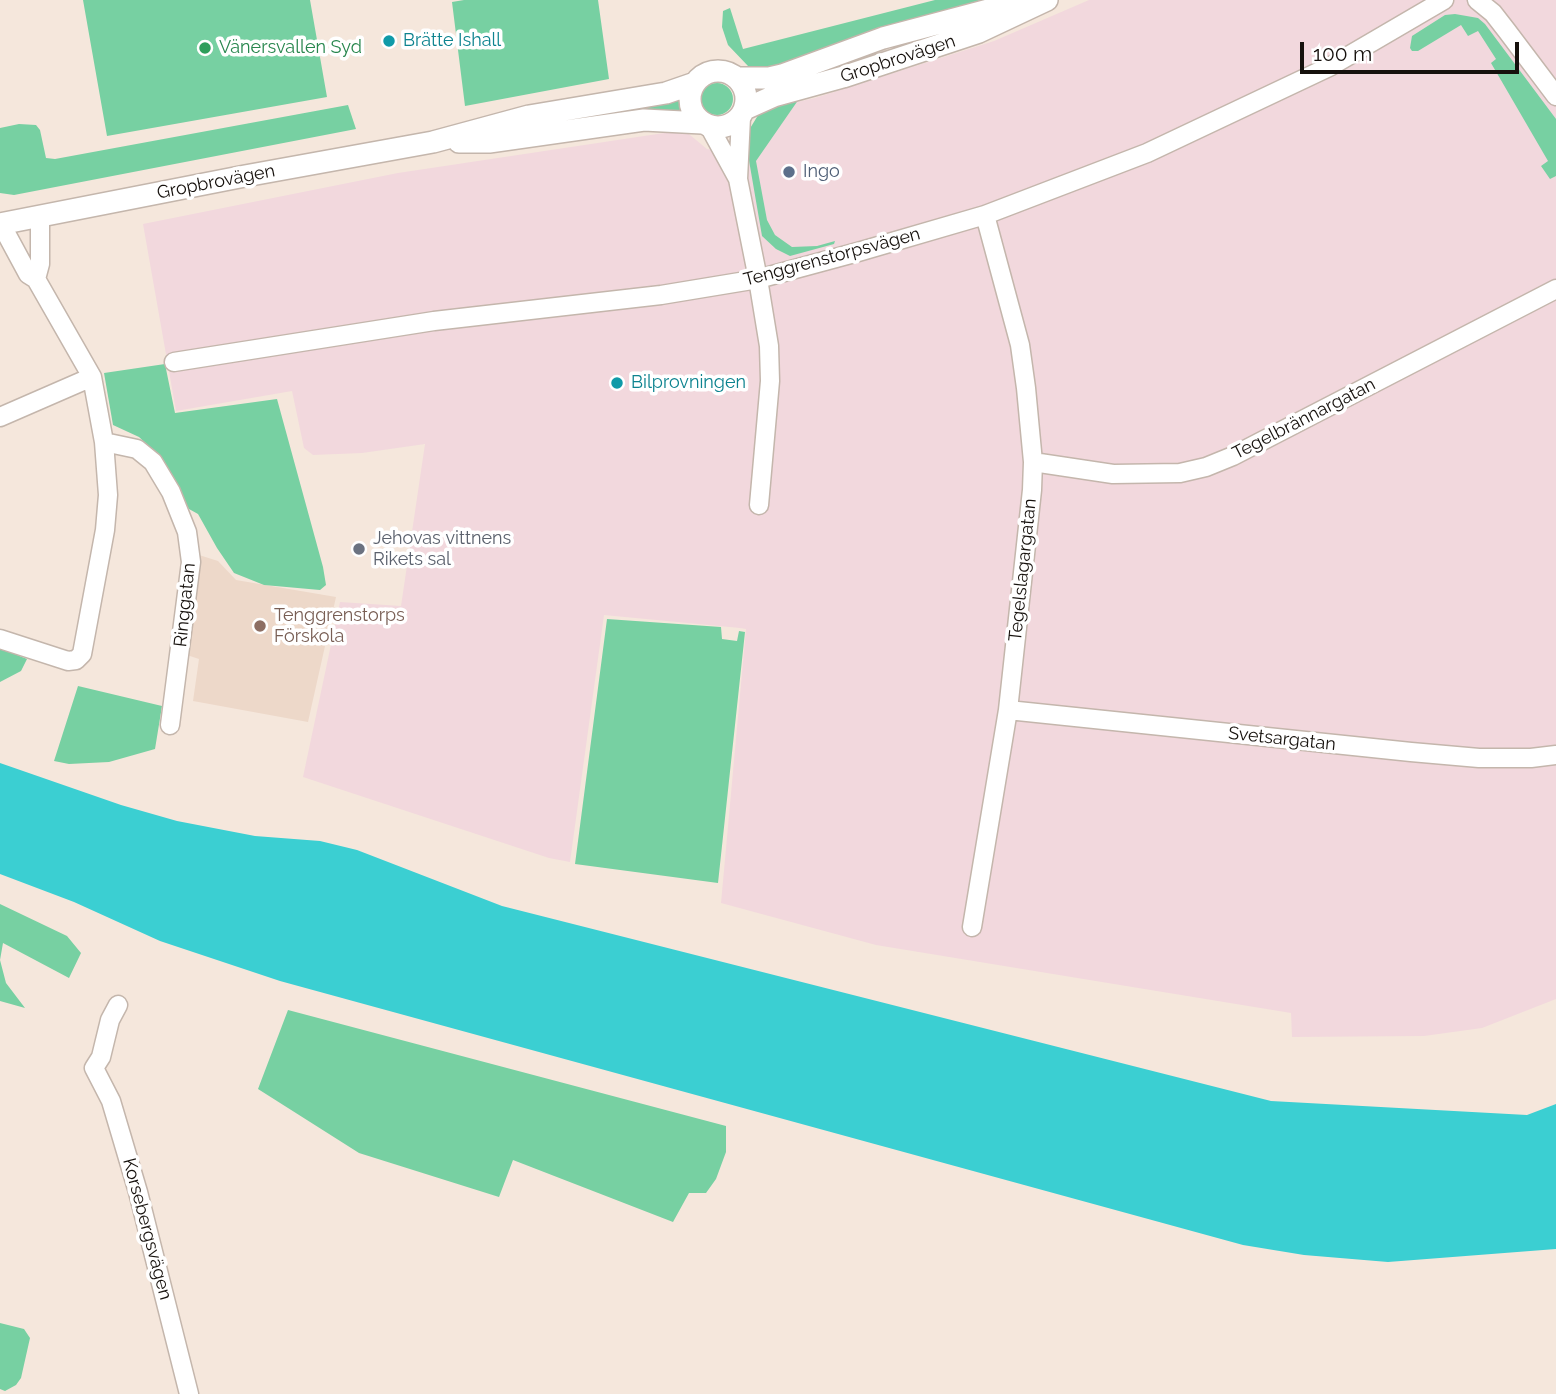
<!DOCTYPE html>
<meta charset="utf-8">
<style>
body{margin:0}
#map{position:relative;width:1556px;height:1394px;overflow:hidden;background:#f5e7dc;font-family:Raleway,sans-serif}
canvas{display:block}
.scale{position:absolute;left:1300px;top:42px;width:219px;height:32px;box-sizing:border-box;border:4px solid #16110d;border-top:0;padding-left:9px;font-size:21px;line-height:24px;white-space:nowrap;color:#16110d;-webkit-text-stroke:5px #fff;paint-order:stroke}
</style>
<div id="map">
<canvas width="1556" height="1394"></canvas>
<div class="scale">100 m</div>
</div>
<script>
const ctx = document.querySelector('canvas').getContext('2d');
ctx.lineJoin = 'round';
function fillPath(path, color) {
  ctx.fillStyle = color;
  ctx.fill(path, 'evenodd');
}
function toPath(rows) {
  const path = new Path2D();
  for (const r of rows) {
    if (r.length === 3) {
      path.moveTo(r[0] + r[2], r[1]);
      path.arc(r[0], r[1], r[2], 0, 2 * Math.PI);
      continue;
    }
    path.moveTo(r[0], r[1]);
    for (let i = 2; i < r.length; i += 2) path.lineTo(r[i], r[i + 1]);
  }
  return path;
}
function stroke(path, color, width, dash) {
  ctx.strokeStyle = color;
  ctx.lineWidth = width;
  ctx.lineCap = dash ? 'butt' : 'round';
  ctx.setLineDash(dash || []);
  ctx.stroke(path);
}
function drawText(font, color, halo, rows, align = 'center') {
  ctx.font = font + ' Raleway,sans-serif';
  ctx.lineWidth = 7;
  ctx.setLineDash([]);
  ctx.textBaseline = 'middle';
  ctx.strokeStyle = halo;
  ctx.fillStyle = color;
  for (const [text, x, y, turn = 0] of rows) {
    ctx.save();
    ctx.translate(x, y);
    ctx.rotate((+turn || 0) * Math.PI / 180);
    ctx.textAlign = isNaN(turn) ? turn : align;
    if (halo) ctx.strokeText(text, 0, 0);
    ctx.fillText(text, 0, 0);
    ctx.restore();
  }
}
const industrial = toPath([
 [1089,0,1556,0,1556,999,1482,1028,1424,1036,1292,1037,1291,1013,876,945,721,903,746,629,740,628,604,615,570,862,549,858,303,777,340,602,401,606,425,444,362,453,313,455,304,448,292,391,176,411,143,224,398,173,684,130,707,149,755,156,788,104,815,98,994,41]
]);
const built = toPath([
 [199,555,218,561,236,580,336,597,308,722,193,701,199,659,187,655,194,582]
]);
const green = toPath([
 [83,0,310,0,327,97,107,136],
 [464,0,598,0,609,79,465,106,452,2],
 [935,0,981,0,911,21,782,68,758,71,748,66,728,45,722,27,723,11,730,8,743,49],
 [1455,14,1478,18,1485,24,1556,119,1556,176,1550,179,1541,166,1548,161,1491,63,1496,59,1478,31,1468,36,1461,25,1418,51,1412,51,1410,48,1412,36,1445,15],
 [717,99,16],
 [801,96,756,161,767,220,775,235,792,247,817,246,835,241,834,244,790,256,776,249,762,236,746,143,749,130,760,112],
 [683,98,683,112,530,124],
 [348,105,356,129,14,195,0,193,0,128,19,124,36,125,40,130,46,158,55,159],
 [165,364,175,413,277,399,323,567,326,585,320,590,264,585,234,573,217,548,198,514,189,509,153,450,139,437,113,425,104,373],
 [607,619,721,627,722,639,737,641,739,631,745,632,718,883,575,864],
 [0,648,27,659,21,671,0,682],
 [78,686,162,706,155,749,109,762,69,764,54,761],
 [0,904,67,936,81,953,69,978,3,943,0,960,6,983,25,1008,0,1001],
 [288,1010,726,1126,726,1152,716,1179,706,1193,689,1193,673,1222,513,1160,499,1197,359,1153,258,1089],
 [0,1323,24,1329,30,1338,21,1378,16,1385,5,1391,0,1389]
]);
const water = toPath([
 [0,763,121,805,177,821,255,836,320,841,357,850,502,906,1271,1101,1527,1115,1556,1104,1556,1249,1388,1262,1304,1255,1243,1245,280,981,160,941,74,902,0,874]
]);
const minor = toPath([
 [1477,0,1493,13,1507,31,1556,96],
 [709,126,738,179,758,279,769,346,770,381,759,505],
 [738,179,741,117],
 [36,279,40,264,40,217],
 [174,362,434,321,661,295,758,279,858,252,985,215,1147,153,1331,66,1444,0],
 [0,417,92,377],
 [104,442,137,449,153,462,171,492,187,532,191,562,170,725],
 [1033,462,1113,474,1180,473,1206,467,1233,456,1556,289],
 [0,639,68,661,76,660,82,654,105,530,108,495,104,442,92,377,36,279,28,274,1,224],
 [1008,710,1411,752,1479,758,1531,758,1556,755],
 [972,927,1008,710,1032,490,1033,462,1026,388,1020,345,985,215],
 [118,1005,110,1020,101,1057,94,1068,111,1101,138,1192,189,1394]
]);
const tertiary = toPath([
 [718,99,28],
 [737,78,769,78,782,75,883,38,1022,1],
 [745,109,774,96,843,77,979,32,1047,0],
 [459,142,489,142,644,120,702,123],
 [0,224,245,176,433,142,529,116,666,93,695,83]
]);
const markers = [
 [389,41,7,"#0f9aa8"],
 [205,48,7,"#2e9e5b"],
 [789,172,7,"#5c6f8a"],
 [617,383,7,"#0f9aa8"],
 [359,549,7,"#6b7280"],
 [260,626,7,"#8d6e63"]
];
const cultureNames = [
 ["Brätte Ishall",403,41],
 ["Bilprovningen",631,383]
];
const leisureNames = [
 ["Vänersvallen Syd",219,48]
];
const streetNames = [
 ["Gropbrovägen",898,59,-18],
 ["Gropbrovägen",216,182,-11],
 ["Tenggrenstorpsvägen",832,257,-15],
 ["Tegelbrännargatan",1304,419,-27],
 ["Tegelslagargatan",1023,570,-84],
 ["Ringgatan",185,605,-84],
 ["Svetsargatan",1282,739,6],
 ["Korsebergsvägen",147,1229,75]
];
const serviceNames = [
 ["Ingo",803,172]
];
const worshipNames = [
 ["Jehovas vittnens",373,539],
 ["Rikets sal",373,560]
];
const educationNames = [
 ["Tenggrenstorps",274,616],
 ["Förskola",274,637]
];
fillPath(industrial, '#f2d8dd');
fillPath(built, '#edd8c9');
fillPath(green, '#77d0a2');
fillPath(water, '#3bcfd2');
stroke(minor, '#c4b6ac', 21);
stroke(tertiary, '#c4b6ac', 24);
stroke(minor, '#fff', 18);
stroke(tertiary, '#fff', 21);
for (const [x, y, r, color] of markers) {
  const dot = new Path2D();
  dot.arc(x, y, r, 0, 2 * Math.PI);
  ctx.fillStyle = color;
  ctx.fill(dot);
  stroke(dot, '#fff', 2.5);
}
drawText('18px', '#0d838f', '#fff', cultureNames, 'left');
drawText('18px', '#27864d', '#fff', leisureNames, 'left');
drawText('18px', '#16110d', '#fff', streetNames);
drawText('18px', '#4e5e75', '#fff', serviceNames, 'left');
drawText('18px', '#5b616d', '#fff', worshipNames, 'left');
drawText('18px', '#785e54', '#fff', educationNames, 'left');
</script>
